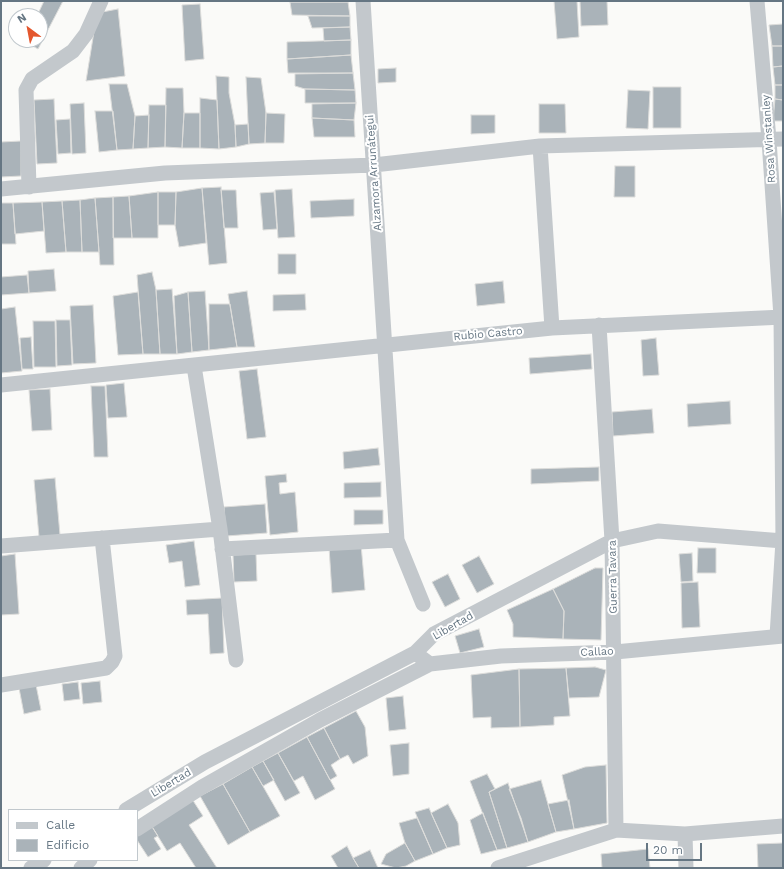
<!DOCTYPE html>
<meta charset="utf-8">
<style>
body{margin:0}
#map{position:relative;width:784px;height:869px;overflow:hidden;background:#fafaf8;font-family:"Work Sans",sans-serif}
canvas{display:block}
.frame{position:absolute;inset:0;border:2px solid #657683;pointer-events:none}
.legend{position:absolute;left:8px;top:809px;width:130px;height:52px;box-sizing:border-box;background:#fff;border:1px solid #c1c8cd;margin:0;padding:5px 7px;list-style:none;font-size:12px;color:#657683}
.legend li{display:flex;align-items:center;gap:8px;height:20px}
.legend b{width:20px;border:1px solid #c1c8cd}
.north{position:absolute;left:8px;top:8px;width:40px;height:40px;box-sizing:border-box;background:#fff;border:1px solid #c1c8cd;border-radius:50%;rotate:328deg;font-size:11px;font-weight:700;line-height:16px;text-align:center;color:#657683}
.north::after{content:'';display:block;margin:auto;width:14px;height:18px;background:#e4572e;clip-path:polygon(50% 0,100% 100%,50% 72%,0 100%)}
.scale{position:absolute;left:646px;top:843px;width:56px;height:18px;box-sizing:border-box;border:2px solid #657683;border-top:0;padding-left:5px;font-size:12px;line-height:14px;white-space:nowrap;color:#657683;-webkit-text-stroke:3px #fff;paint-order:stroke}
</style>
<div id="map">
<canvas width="784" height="869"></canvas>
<div class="frame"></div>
<ul class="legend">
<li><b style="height:5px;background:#c3c8cc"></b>Calle</li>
<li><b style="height:11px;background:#aab3b9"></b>Edificio</li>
</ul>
<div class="north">N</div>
<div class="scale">20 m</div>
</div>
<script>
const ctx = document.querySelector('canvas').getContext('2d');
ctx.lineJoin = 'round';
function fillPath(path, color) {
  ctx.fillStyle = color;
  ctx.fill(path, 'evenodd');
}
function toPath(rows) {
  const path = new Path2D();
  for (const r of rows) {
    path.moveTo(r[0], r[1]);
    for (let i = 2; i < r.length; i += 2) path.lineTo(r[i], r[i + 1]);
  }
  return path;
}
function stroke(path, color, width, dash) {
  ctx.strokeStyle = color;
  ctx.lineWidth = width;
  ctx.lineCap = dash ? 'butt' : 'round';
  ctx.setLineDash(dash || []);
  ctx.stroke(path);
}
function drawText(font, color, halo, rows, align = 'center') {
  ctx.font = font + ' "Work Sans",sans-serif';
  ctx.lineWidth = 4;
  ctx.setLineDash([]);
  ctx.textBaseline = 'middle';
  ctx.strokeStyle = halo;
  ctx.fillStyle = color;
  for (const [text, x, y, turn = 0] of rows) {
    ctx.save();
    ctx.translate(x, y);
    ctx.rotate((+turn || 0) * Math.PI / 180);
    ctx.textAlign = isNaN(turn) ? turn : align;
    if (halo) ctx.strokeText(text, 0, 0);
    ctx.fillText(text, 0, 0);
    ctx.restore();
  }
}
const building = toPath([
 [44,1,63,1,38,49,24,41,40,40,40,16,37,16,44,1],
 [290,1,348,1,348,2,290,2,290,1],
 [554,1,577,1,579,37,557,39,554,1],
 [580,1,607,1,608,25,581,26,580,1],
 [290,2,348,2,350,16,292,15,290,2],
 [200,4,204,59,185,61,182,5,200,4],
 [118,9,125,76,86,81,97,13,118,9],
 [308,16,350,16,350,27,312,28,308,16],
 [783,24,783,46,772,46,769,25,783,24],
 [350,27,351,40,324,41,323,28,350,27],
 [351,40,351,55,287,59,287,42,351,40],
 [772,46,783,46,783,66,773,67,772,46],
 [351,55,353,73,288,73,287,59,351,55],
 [783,66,783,85,775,85,773,67,783,66],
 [396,68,396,82,378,83,378,69,396,68],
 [353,73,355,90,305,89,295,86,295,74,353,73],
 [216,76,229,77,229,93,235,125,236,147,219,149,216,76],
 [246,77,261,78,266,113,265,143,249,144,246,77],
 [109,84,127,84,135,116,133,149,117,150,109,84],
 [775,85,783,85,783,100,775,99,775,85],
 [653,87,681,87,681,128,653,128,653,87],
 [166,88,183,88,184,113,182,148,165,147,166,88],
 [305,89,355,90,356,103,305,103,305,89],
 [628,90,650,91,648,129,626,128,628,90],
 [200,98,217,100,219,149,200,148,200,98],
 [54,99,57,163,37,164,34,100,54,99],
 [775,99,783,100,783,121,773,121,775,99],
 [84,103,86,153,72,154,70,104,84,103],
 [356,103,354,120,312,118,312,104,356,103],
 [539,104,565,104,566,133,539,133,539,104],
 [149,105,166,105,165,147,148,148,149,105],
 [95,111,113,111,117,150,99,152,95,111],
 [184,113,200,113,200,148,182,148,184,113],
 [266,113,285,114,284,143,265,143,266,113],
 [149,115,148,148,133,149,135,116,149,115],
 [471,115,495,115,495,133,471,134,471,115],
 [312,118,354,120,355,137,314,137,312,118],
 [70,119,71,153,58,154,56,120,70,119],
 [248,124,249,144,236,147,235,125,248,124],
 [21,141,21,176,1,177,1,142,21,141],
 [615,166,635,166,635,197,614,197,615,166],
 [221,187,227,263,209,265,202,188,221,187],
 [202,188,206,243,179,247,175,225,176,192,202,188],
 [292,189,295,237,278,238,275,190,292,189],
 [221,190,236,190,238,228,224,228,221,190],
 [158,192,176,192,175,225,158,225,158,192],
 [158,192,158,238,132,238,129,196,158,192],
 [274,192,277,229,263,230,260,193,274,192],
 [129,196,132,238,113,238,113,197,129,196],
 [113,197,114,265,100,265,95,198,113,197],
 [95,198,99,252,82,252,80,200,95,198],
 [354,199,354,216,311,218,310,201,354,199],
 [80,200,82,252,66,252,62,201,80,200],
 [62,201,66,252,46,253,42,202,62,201],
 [42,202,44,231,15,234,13,203,42,202],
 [1,203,13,203,16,244,1,244,1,203],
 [278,254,296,254,296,274,278,274,278,254],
 [54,269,56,291,29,293,28,271,54,269],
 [152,272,156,290,160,354,143,354,137,275,152,272],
 [27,275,29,293,1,295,1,277,27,275],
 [503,281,505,303,477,306,475,284,503,281],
 [172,289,177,354,160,354,156,290,172,289],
 [205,291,209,350,192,352,188,292,205,291],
 [247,291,255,347,237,347,228,294,247,291],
 [138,292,143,354,118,355,113,296,138,292],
 [188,292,192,352,177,354,174,296,188,292],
 [305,294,306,310,273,311,273,295,305,294],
 [209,304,230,304,237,347,209,350,209,304],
 [93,305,96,363,73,364,70,306,93,305],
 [15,307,22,371,1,373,1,309,15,307],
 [56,320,70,320,72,365,57,366,56,320],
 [33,321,55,321,56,367,34,367,33,321],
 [31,337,33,369,22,369,20,338,31,337],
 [656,338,659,375,643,376,641,340,656,338],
 [591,354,592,369,530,374,529,358,591,354],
 [257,369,266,437,247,439,239,371,257,369],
 [124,383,127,417,108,418,106,385,124,383],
 [91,386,105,386,108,457,94,457,91,386],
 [50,389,52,430,32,431,29,390,50,389],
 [730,401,731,424,688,427,687,404,730,401],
 [652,409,654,433,613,436,612,412,652,409],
 [378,448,380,465,344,469,343,452,378,448],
 [599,467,599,481,531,484,531,469,599,467],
 [286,474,287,482,279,483,280,494,295,492,298,532,270,535,265,476,286,474],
 [55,478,60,535,39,537,34,480,55,478],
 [381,482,381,497,344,498,344,483,381,482],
 [265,504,267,533,226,536,224,507,265,504],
 [354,510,383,510,383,524,354,525,354,510],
 [194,541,200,585,185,587,182,561,169,563,166,545,194,541],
 [361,544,365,590,332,593,329,547,361,544],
 [698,548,716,548,716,573,697,573,698,548],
 [692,553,693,581,681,582,679,554,692,553],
 [15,554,19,614,1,615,1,556,15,554],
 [256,554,257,581,234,582,233,555,256,554],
 [479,556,494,584,477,593,462,565,479,556],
 [595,568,603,568,601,640,563,639,564,611,553,589,595,568],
 [448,574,460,599,445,607,432,582,448,574],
 [698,582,700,627,682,628,681,583,698,582],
 [553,589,564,611,563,639,513,637,513,624,507,610,553,589],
 [222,598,224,653,210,654,208,614,187,615,186,600,222,598],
 [479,629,484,647,460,653,455,636,479,629],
 [595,667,606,670,599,697,569,698,566,668,595,667],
 [566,668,570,716,554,717,554,725,520,727,519,669,566,668],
 [519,669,520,727,491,728,491,717,473,718,471,675,519,669],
 [100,681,102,702,83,704,81,683,100,681],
 [78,682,80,699,64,701,62,684,78,682],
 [36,685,41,710,24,714,19,688,36,685],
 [403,696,406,729,389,731,386,698,403,696],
 [356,711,365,727,368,756,353,764,348,755,340,759,324,728,356,711],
 [324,728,340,759,331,765,337,776,330,780,307,737,324,728],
 [307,737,335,789,315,800,303,776,294,781,278,753,307,737],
 [409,743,409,774,393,776,390,745,409,743],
 [278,753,300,793,285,801,263,761,278,753],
 [263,761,274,780,263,786,252,767,263,761],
 [606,765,607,823,574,829,562,775,585,767,606,765],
 [252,767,280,816,250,832,223,784,252,767],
 [487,774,495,789,489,792,507,848,497,850,470,781,487,774],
 [541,780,556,832,528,842,521,818,509,789,541,780],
 [508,783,528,842,507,848,489,792,508,783],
 [223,784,250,832,228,845,200,796,223,784],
 [192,799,203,816,189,825,217,868,196,868,180,843,167,851,151,825,192,799],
 [569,800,574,829,556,832,548,804,569,800],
 [448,804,458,823,460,845,447,848,431,813,448,804],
 [429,808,447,848,433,854,415,812,429,808],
 [483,813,497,850,481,854,470,820,483,813],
 [417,818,433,854,415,861,405,843,399,823,417,818],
 [151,825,158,836,154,838,161,849,148,857,137,840,137,834,151,825],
 [405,843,415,861,406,866,396,868,381,864,386,854,405,843],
 [783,843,783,868,758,868,757,844,783,843],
 [347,846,353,858,359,868,338,868,331,856,347,846],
 [648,849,650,868,602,868,601,854,648,849],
 [370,850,378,868,359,868,353,858,370,850]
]);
const street = toPath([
 [363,1,397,540,423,604],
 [757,1,769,140,781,317,783,541,777,636],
 [540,146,552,328],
 [29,187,26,90,32,79,73,51,86,34,101,1],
 [1,189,165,173,374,165,540,146,783,139],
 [599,325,612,541,616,830],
 [194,366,220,529,236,660],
 [1,385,552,328,783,317],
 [1,546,220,529],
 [222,549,397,540],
 [415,653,430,664,501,656,615,652,783,636],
 [1,685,106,668,112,662,115,656,102,538],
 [126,810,205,762,415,653,434,634,612,541,658,531,783,541],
 [137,829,202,787,320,720,430,664],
 [685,834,686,868],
 [31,868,44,860],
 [81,868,90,860],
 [498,868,616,830,685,834,783,826]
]);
const streetNames = [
 ["Rosa Winstanley",769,139,-94],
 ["Alzamora Arrunátegui",374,173,-94],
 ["Rubio Castro",488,334,-5],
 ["Guerra Tavara",613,577,-91],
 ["Libertad",453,626,-30],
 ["Callao",597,652,-3],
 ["Libertad",171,783,-31]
];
fillPath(building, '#aab3b9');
stroke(building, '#dcdcda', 1);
stroke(street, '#c3c8cc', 15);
drawText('11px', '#657683', '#fff', streetNames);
</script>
